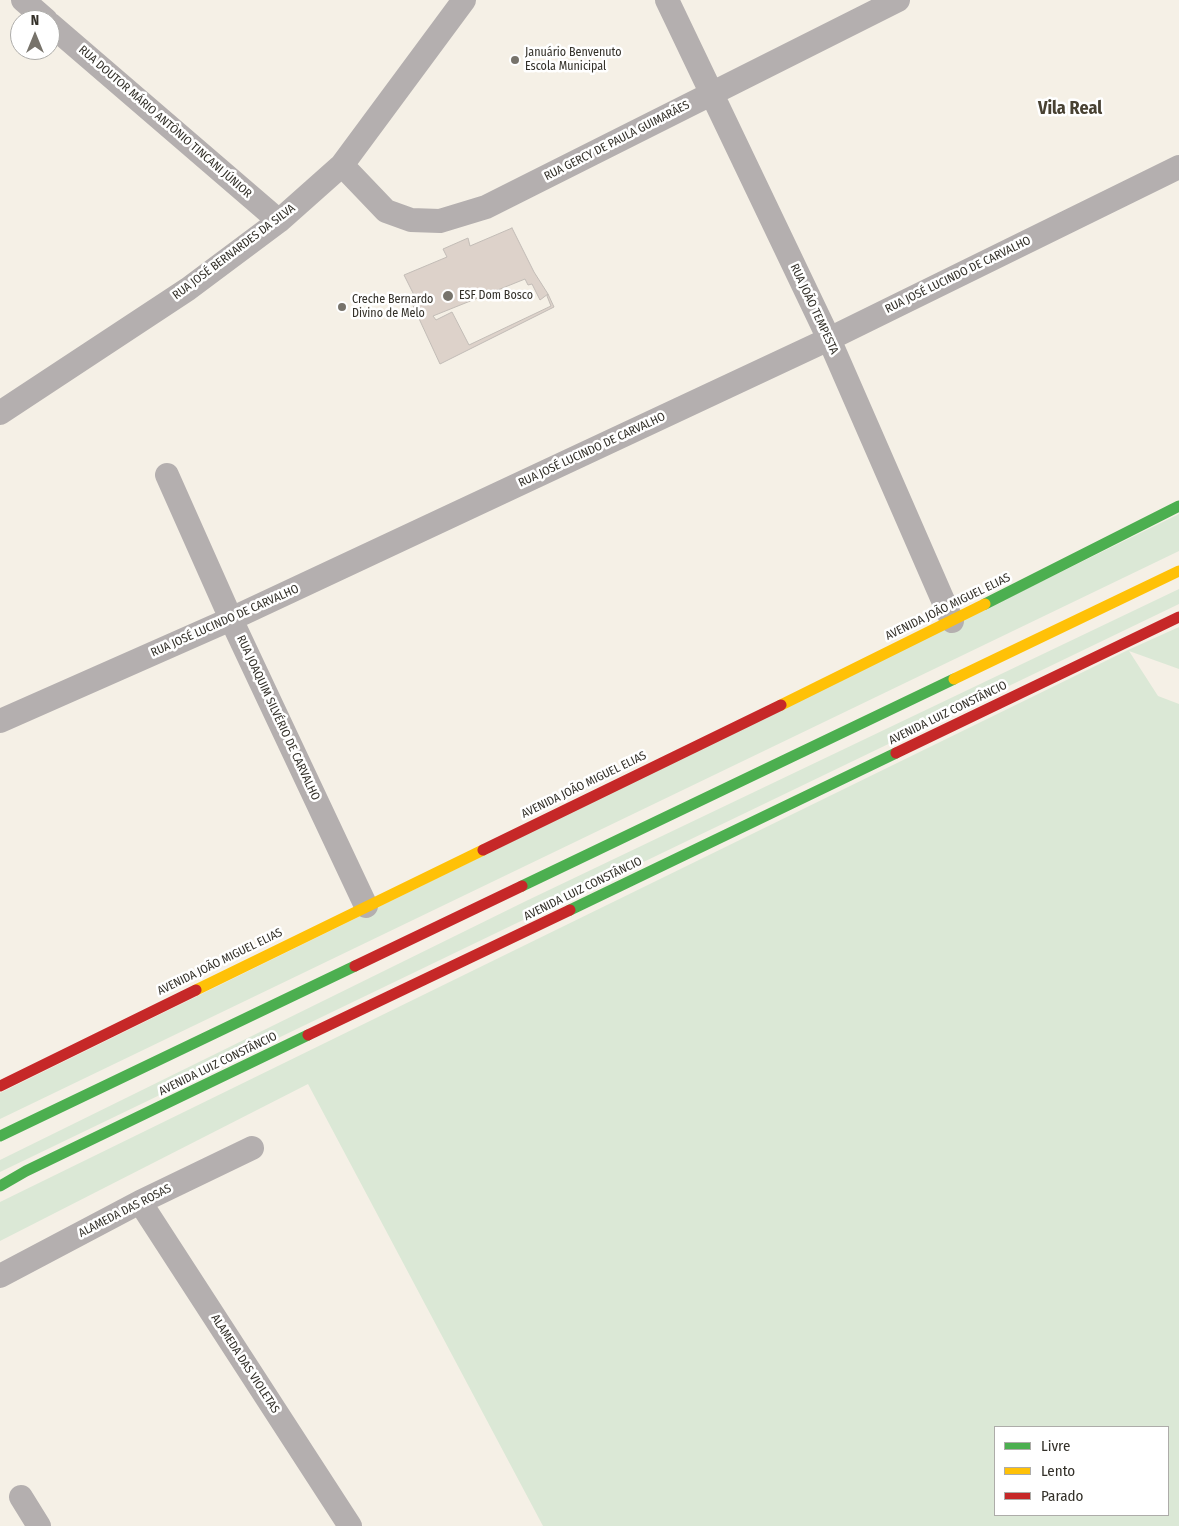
<!DOCTYPE html>
<meta charset="utf-8">
<style>
body{margin:0}
#map{position:relative;width:1179px;height:1526px;overflow:hidden;background:#f5f0e6;font-family:"Fira Sans Condensed",sans-serif}
canvas{display:block}
.legend{position:absolute;left:994px;top:1426px;width:175px;height:90px;box-sizing:border-box;background:#fff;border:1px solid #adaca9;margin:0;padding:6px 9px;list-style:none;font-size:15px;color:#333029}
.legend li{display:flex;align-items:center;gap:10px;height:25px}
.legend b{width:25px;border:1px solid #adaca9}
.north{position:absolute;left:10px;top:10px;width:50px;height:50px;box-sizing:border-box;background:#fff;border:1px solid #adaca9;border-radius:50%;rotate:0deg;font-size:14px;font-weight:700;line-height:20px;text-align:center;color:#333029}
.north::after{content:'';display:block;margin:auto;width:18px;height:22px;background:#77736b;clip-path:polygon(50% 0,100% 100%,50% 72%,0 100%)}
</style>
<div id="map">
<canvas width="1179" height="1526"></canvas>
<ul class="legend">
<li><b style="height:6px;background:#4caf50"></b>Livre</li>
<li><b style="height:6px;background:#ffc107"></b>Lento</li>
<li><b style="height:6px;background:#c62828"></b>Parado</li>
</ul>
<div class="north">N</div>
</div>
<script>
const ctx = document.querySelector('canvas').getContext('2d');
ctx.lineJoin = 'round';
function fillPath(path, color) {
  ctx.fillStyle = color;
  ctx.fill(path, 'evenodd');
}
function toPath(rows) {
  const path = new Path2D();
  for (const r of rows) {
    path.moveTo(r[0], r[1]);
    for (let i = 2; i < r.length; i += 2) path.lineTo(r[i], r[i + 1]);
  }
  return path;
}
function stroke(path, color, width, dash) {
  ctx.strokeStyle = color;
  ctx.lineWidth = width;
  ctx.lineCap = dash ? 'butt' : 'round';
  ctx.setLineDash(dash || []);
  ctx.stroke(path);
}
function drawText(font, color, halo, rows, align = 'center') {
  ctx.font = font + ' "Fira Sans Condensed",sans-serif';
  ctx.lineWidth = 5;
  ctx.setLineDash([]);
  ctx.textBaseline = 'middle';
  ctx.strokeStyle = halo;
  ctx.fillStyle = color;
  for (const [text, x, y, turn = 0] of rows) {
    ctx.save();
    ctx.translate(x, y);
    ctx.rotate((+turn || 0) * Math.PI / 180);
    ctx.textAlign = isNaN(turn) ? turn : align;
    if (halo) ctx.strokeText(text, 0, 0);
    ctx.fillText(text, 0, 0);
    ctx.restore();
  }
}
const green = toPath([
 [1179,514,1179,551,0,1119,0,1093],
 [1179,589,1179,604,0,1172,0,1160,526,901],
 [1179,627,1179,669,1129,651,1158,696,1179,704,1179,1526,543,1526,308,1084,0,1241,0,1202,1128,650],
 [995,1427,1168,1427,1168,1515,995,1515]
]);
const building = toPath([
 [512,228,534,272,548,294,540,300,532,284,528,285,525,279,433,316,436,320,452,312,469,345,551,306,547,296,548,294,554,307,440,364,409,297,414,295,404,275,447,257,443,249,468,238,470,246,512,228]
]);
const street = toPath([
 [23,0,46,20],
 [667,0,829,339,952,621],
 [50,24,279,221],
 [342,165,386,211,411,220,440,221,486,207,898,0],
 [0,413,188,289,279,221,342,165,464,0],
 [167,475,231,619,366,906],
 [0,721,231,619,829,339,1179,167],
 [140,1202,350,1526],
 [0,1276,140,1202,252,1148],
 [21,1497,39,1526]
]);
const fast = toPath([
 [985,604,1179,506],
 [522,886,954,679],
 [570,910,896,753],
 [0,1136,355,966],
 [0,1186,26,1171,308,1035]
]);
const slow = toPath([
 [954,679,1179,571],
 [781,705,985,604],
 [196,990,483,850]
]);
const jam = toPath([
 [896,753,1179,617],
 [483,850,781,705],
 [355,966,522,886],
 [308,1035,570,910],
 [0,1086,196,990]
]);
const markers = [
 [515,60,5,"#77736b"],
 [448,296,6,"#77736b"],
 [342,307,5,"#77736b"]
];
const poiNames = [
 ["Januário Benvenuto",525,53],
 ["Escola Municipal",525,67],
 ["ESF Dom Bosco",459,296],
 ["Creche Bernardo",352,300],
 ["Divino de Melo",352,314]
];
const streetNames = [
 ["RUA DOUTOR MÁRIO ANTÔNIO TINCANI JÚNIOR",165,122,41],
 ["RUA GERCY DE PAULA GUIMARÃES",617,141,-27],
 ["RUA JOSÉ BERNARDES DA SILVA",234,252,-37],
 ["RUA JOSÉ LUCINDO DE CARVALHO",958,275,-26],
 ["RUA JOÃO TEMPESTA",814,309,65],
 ["RUA JOSÉ LUCINDO DE CARVALHO",592,450,-25],
 ["AVENIDA JOÃO MIGUEL ELIAS",948,607,-26],
 ["RUA JOSÉ LUCINDO DE CARVALHO",225,621,-24],
 ["AVENIDA LUIZ CONSTÂNCIO",948,713,-26],
 ["RUA JOAQUIM SILVÉRIO DE CARVALHO",278,718,65],
 ["AVENIDA JOÃO MIGUEL ELIAS",584,785,-26],
 ["AVENIDA LUIZ CONSTÂNCIO",583,889,-26],
 ["AVENIDA JOÃO MIGUEL ELIAS",220,962,-26],
 ["AVENIDA LUIZ CONSTÂNCIO",218,1064,-26],
 ["ALAMEDA DAS ROSAS",125,1211,-27],
 ["ALAMEDA DAS VIOLETAS",245,1364,57]
];
const districtNames = [
 ["Vila Real",1070,109]
];
fillPath(green, '#dbe8d6');
fillPath(building, '#ddd2ca');
stroke(building, '#c2bcb6', 1);
stroke(street, '#b4afaf', 24);
stroke(fast, '#4caf50', 11);
stroke(slow, '#ffc107', 11);
stroke(jam, '#c62828', 11);
for (const [x, y, r, color] of markers) {
  const dot = new Path2D();
  dot.arc(x, y, r, 0, 2 * Math.PI);
  ctx.fillStyle = color;
  ctx.fill(dot);
  stroke(dot, '#fff', 2);
}
drawText('12px', '#333029', '#fff', poiNames, 'left');
drawText('12px', '#333029', '#fff', streetNames);
drawText('bold 18px', '#484132', '#fff', districtNames);
</script>
